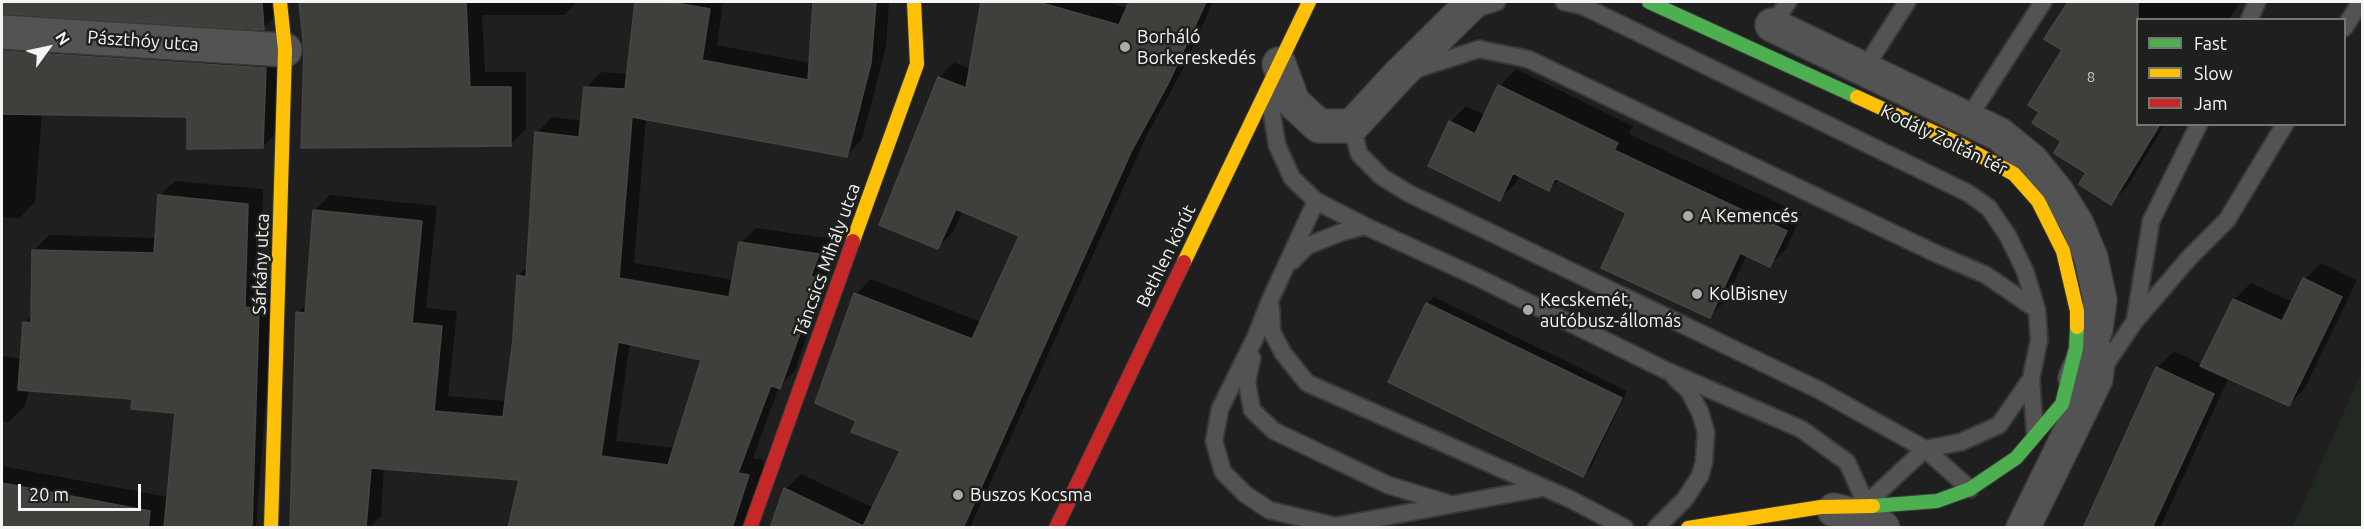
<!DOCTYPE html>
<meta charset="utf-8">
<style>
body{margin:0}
#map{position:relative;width:2364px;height:529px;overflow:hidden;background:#1f1f1f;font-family:Ubuntu,sans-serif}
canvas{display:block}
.frame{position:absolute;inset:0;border:3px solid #f4f5f4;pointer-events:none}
.legend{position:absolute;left:2136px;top:18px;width:210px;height:108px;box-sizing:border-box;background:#1e201e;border:2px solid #747574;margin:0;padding:8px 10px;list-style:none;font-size:18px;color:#f4f5f4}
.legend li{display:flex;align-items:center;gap:12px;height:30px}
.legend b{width:30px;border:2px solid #747574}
.north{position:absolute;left:18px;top:18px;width:60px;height:60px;-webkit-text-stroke:4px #1e201e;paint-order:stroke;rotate:57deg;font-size:16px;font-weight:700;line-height:24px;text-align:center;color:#f4f5f4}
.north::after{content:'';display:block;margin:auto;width:21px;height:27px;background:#f4f5f4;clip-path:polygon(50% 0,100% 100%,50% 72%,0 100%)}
.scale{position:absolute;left:18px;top:484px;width:123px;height:27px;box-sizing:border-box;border:3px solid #f4f5f4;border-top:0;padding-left:8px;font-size:18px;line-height:21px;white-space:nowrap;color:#f4f5f4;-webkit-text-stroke:4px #1e201e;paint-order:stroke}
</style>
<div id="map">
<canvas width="2364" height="529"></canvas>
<div class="frame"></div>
<ul class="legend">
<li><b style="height:8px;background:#4caf50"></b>Fast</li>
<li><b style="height:8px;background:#ffc107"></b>Slow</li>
<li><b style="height:8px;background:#c62828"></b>Jam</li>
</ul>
<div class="north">N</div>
<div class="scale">20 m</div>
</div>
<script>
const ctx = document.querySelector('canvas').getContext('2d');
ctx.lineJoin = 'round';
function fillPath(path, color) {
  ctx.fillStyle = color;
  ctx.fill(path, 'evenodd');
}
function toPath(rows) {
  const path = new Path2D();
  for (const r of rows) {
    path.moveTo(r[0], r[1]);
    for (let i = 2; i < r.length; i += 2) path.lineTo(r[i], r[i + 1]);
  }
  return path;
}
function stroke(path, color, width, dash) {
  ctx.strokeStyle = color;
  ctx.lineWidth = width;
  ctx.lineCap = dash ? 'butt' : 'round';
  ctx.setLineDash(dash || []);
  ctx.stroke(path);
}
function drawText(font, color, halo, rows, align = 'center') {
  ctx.font = font + ' Ubuntu,sans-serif';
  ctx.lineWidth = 5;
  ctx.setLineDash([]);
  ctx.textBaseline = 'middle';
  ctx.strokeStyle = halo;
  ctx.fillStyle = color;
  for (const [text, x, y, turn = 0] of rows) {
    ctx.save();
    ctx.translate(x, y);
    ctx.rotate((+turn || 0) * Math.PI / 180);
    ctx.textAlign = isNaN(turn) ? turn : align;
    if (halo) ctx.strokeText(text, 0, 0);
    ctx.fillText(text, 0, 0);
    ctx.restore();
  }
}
const built = toPath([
 [2362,371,2362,527,2293,527]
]);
const shadow = toPath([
 [2,2,278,2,279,13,263,28,2,12],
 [300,2,577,2,564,15,482,15,485,72,526,72,526,129,511,144,305,48],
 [637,2,723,2,717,45,810,63,814,2,889,2,886,47,862,139,847,155,646,118,634,263,734,280,741,243,756,228,833,239,825,261,831,263,795,371,779,387,753,458,764,460,755,528,510,528,521,478,384,467,381,516,369,528,312,528,298,313,307,303,314,211,330,195,437,206,426,308,457,311,448,396,506,401,514,339,518,276,528,266,537,133,552,117,582,121,586,88,601,72,629,74],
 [630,343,703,359,674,448,616,441],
 [982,2,1105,2,1128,8,1130,2,1213,2,1184,67,1147,135,970,528,772,528,786,489,801,474,874,508,902,450,859,420,856,294,871,279,981,322,1021,235,963,210,953,232,938,247,939,78,954,62,971,69],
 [2069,2,2240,2,2229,20,2138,20,2138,124,2165,124,2127,187,2111,203,2041,111,2064,49,2046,39],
 [2,26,281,53,278,131,263,147,189,115,42,113,35,202,20,218,2,217],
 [1516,69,1633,126,1629,134,1802,214,1786,249,1770,265,1747,254,1726,300,1709,317,1628,212,1559,179,1549,189,1520,174,1516,183,1499,199,1450,122,1466,106,1486,115,1500,86],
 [175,181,263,189,260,292,274,294,256,528,2,528,2,466,168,497,176,411,133,398,29,389,25,406,8,422,2,422,2,356,22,359,25,323,32,315,34,250,49,235,157,238,159,196],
 [2321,263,2357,280,2305,388,2289,404,2229,377,2160,528,2084,528,2157,368,2174,351,2203,365,2234,300,2251,283,2293,302,2305,279],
 [1434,297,1627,391,1590,469,1583,475,1427,304]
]);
const building = toPath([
 [2,2,262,2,264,30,2,14,2,2],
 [299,2,466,2,470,87,511,87,511,146,301,148,304,50,299,2],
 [635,2,670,2,710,9,702,60,808,80,813,2,876,2,871,63,847,157,632,117,619,278,729,297,739,242,819,254,811,276,816,278,808,311,780,389,771,385,738,473,749,475,732,528,508,528,519,480,371,468,366,528,290,528,296,312,305,313,313,210,422,221,412,323,442,326,434,411,503,417,513,339,517,275,526,277,535,132,579,137,584,87,625,89,635,2],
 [618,342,701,360,668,465,601,456,618,342],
 [981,2,1038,2,1119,25,1129,2,1206,2,1168,84,1131,152,963,528,770,528,784,488,863,526,900,451,851,432,856,421,815,403,854,293,972,339,1019,236,956,209,938,249,879,225,938,77,966,88,981,2],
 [2068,2,2138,2,2138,124,2160,124,2111,205,2079,184,2086,173,2054,153,2061,141,2032,123,2039,112,2028,105,2062,50,2044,39,2068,2],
 [2,51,266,68,263,148,187,149,187,117,2,114,2,51],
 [1498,85,1618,143,1614,150,1787,231,1770,267,1740,253,1710,318,1601,268,1626,213,1555,178,1549,191,1513,173,1500,201,1428,166,1449,121,1475,134,1498,85],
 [158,195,248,204,245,307,259,309,252,528,164,528,175,413,131,409,132,399,18,390,23,322,31,323,32,250,154,253,158,195],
 [2303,278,2342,297,2289,406,2200,366,2233,299,2282,321,2303,278],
 [1426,303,1622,398,1583,477,1388,382,1426,303],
 [2156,367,2214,394,2152,528,2083,528,2156,367],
 [2,483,150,511,148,528,2,528,2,483]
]);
const lane = toPath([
 [1468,11,1497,2],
 [2249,20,2257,2],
 [1770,28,1788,2],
 [2344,28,2361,2],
 [1414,70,1479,49,1528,59,1937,254,1986,275,2037,310],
 [1861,74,1907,2],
 [1269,95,1277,145,1292,178,1316,201,1365,226,1479,278,1665,370,1801,429,1847,462,1866,504,1925,449,1961,442,1999,425,2031,379,2039,340,2037,310,2025,271,2008,236,1989,208,1968,193,1583,6,1564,2],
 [1965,123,2043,2],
 [1352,126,1359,154,1382,177,1408,193,1819,390,1925,449,1970,489],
 [1316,201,1271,298,1256,336,1220,409,1214,441,1223,472,1245,494,1269,510,1335,526,1542,488],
 [1292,261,1307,246,1342,232,1365,226],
 [1271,308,1272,332,1283,353,1307,383,1572,500,1625,528],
 [2135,320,2151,221,2199,124],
 [1252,358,1247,382,1252,410,1274,431,1388,485,1447,503],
 [2103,368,2135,321,2189,258,2227,220,2285,124],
 [2031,379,2035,432],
 [1656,528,1685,499,1700,476,1704,462,1706,432,1700,412,1689,391,1675,378]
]);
const street = toPath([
 [1772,25,1999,134,2032,161,2057,192,2077,224,2091,258,2100,300,2096,329,2075,378],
 [2,32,285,50],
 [1279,64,1293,102,1319,126,1352,126,1399,75,1473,2],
 [1834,510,1873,520,1883,528],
 [2023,528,2096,379,2099,355]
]);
const fast = toPath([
 [1649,2,1857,97],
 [1873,506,1937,501,1970,489,2016,458,2062,404,2076,348,2077,327]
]);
const slow = toPath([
 [1857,97,1953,141,2014,174,2038,201,2063,251,2077,311,2077,327],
 [853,241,917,64,914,2],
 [1184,262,1309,2],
 [271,528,285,50,280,2],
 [1688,528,1821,507,1873,506]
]);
const jam = toPath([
 [750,528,853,241],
 [1056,528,1184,262]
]);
const markers = [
 [1125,47,6,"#a9aaa9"],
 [1688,216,6,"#a9aaa9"],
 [1697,294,6,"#a9aaa9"],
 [1528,310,6,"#a9aaa9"],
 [958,495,6,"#a9aaa9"]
];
const numberNames = [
 ["8",2091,77]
];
const poiNames = [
 ["Borháló",1137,37],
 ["Borkereskedés",1137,58],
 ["A Kemencés",1700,216],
 ["KolBisney",1709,294],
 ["Kecskemét,",1540,300],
 ["autóbusz-állomás",1540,321],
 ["Buszos Kocsma",970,495]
];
const streetNames = [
 ["Pászthóy utca",143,41,4],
 ["Kodály Zoltán tér",1944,140,26],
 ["Bethlen körút",1166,256,-64],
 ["Táncsics Mihály utca",827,260,-70],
 ["Sárkány utca",261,264,-88]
];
fillPath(built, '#222922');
fillPath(shadow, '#0007');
fillPath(building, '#3e403c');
stroke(building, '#444544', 1.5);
stroke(lane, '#393939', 20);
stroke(street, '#393939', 36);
stroke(fast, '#393939', 16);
stroke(slow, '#393939', 16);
stroke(jam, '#393939', 16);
stroke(lane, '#525352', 16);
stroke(street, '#525352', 33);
stroke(fast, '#4caf50', 14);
stroke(slow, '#ffc107', 14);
stroke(jam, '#c62828', 14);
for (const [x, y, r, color] of markers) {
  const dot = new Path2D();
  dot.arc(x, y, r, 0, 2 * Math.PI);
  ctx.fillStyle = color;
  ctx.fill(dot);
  stroke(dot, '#1e201e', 2);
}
drawText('15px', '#c6c8c6', null, numberNames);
drawText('18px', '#f4f5f4', '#1e201e', poiNames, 'left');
drawText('18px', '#f4f5f4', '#1e201e', streetNames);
</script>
